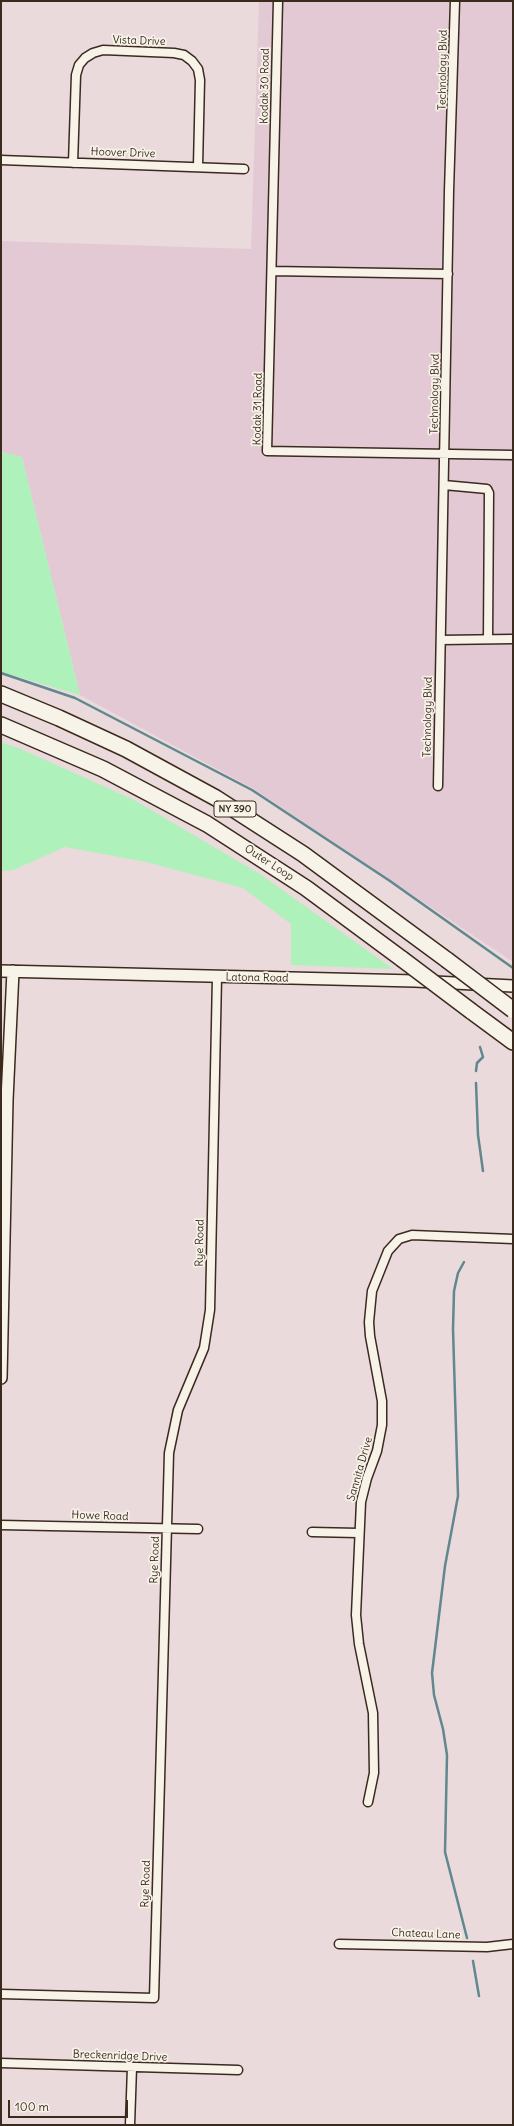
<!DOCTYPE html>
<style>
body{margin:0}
#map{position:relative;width:514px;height:2126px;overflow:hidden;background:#ebdadc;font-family:Delius,sans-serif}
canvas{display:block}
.frame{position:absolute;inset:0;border:2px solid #3b2a1e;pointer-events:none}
.scale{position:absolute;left:8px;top:2100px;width:120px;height:18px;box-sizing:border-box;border:2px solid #3b2a1e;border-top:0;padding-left:5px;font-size:12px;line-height:14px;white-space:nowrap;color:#3b2a1e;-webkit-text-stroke:3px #f7f3e8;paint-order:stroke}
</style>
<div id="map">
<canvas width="514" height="2126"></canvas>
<div class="frame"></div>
<div class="scale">100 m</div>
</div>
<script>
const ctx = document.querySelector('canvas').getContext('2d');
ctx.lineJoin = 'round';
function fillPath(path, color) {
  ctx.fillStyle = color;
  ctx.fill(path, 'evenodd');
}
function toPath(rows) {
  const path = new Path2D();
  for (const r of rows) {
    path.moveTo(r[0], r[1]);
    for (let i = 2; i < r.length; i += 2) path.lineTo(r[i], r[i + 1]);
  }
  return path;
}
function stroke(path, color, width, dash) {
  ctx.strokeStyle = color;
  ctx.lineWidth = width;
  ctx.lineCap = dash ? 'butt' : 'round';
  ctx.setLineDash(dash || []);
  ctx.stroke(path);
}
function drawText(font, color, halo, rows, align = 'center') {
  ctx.font = font + ' Delius,sans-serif';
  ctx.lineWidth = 3.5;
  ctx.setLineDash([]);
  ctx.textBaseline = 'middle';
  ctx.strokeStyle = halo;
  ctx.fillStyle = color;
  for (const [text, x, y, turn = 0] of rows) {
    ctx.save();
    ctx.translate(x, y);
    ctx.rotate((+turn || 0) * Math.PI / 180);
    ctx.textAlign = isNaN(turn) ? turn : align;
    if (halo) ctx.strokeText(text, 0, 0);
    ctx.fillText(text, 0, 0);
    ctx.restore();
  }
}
const built = toPath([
 [259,1,513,1,513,962,254,789,80,695,22,457,1,452,1,241,251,249]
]);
const green = toPath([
 [1,452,22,457,80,695,1,672],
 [1,742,21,749,134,800,260,874,393,969,291,965,291,924,243,888,146,862,65,847,13,870,1,871]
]);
const stream = toPath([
 [1,673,75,698,252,790,390,881,513,968],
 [476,1071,477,1063,483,1057,480,1047],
 [476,1083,478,1135,483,1171],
 [464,1262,458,1273,454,1291,453,1329,458,1496,445,1566,432,1673,434,1695,443,1729,447,1755,445,1852,467,1938],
 [473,1961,479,1996]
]);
const street = toPath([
 [278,1,267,451,513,455],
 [1,160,244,169],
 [73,163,76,75,79,65,85,58,93,53,103,50,174,53,184,55,192,61,198,69,200,80,198,166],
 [272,271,448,274],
 [444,485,487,489,489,493,488,639],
 [441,640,513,639],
 [438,786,449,191,455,1],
 [1,1525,198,1529],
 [312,1532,358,1533],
 [368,1802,374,1773,373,1713,359,1644,356,1615,361,1502,367,1478,377,1451,382,1425,382,1401,370,1336,369,1322,372,1291,388,1251,399,1239,412,1235,513,1239],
 [339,1944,487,1947,513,1944],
 [1,1994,154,1998,169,1453,178,1410,204,1348,210,1310,217,977],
 [1,2063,238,2070],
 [130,2125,132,2067]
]);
const secondary = toPath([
 [1,971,415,981,513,986],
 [1,1378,7,1100,13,971]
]);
const highway = toPath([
 [1,694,59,718,126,749,216,798,303,854,447,960],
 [1,725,103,769,207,824,306,888,402,959],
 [471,1011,513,1042]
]);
const highwayBridge = toPath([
 [402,959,471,1011],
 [447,960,513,1010]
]);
const shields = [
 [235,809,42]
];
const shieldNames = [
 ["NY 390",235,809]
];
const streetNames = [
 ["Vista Drive",139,41,2],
 ["Technology Blvd",443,70,-89],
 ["Kodak 30 Road",265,86,-89],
 ["Hoover Drive",123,153,2],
 ["Technology Blvd",435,394,-89],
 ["Kodak 31 Road",258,409,-89],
 ["Technology Blvd",428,717,-89],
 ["Outer Loop",269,863,33],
 ["Latona Road",257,978,1],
 ["Rye Road",200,1243,-89],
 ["Sannita Drive",360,1469,-74],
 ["Howe Road",100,1516,2],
 ["Rye Road",155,1560,-88],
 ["Rye Road",146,1884,-88],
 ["Chateau Lane",426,1934,2],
 ["Breckenridge Drive",120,2056,2]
];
fillPath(built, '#e3c9d4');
fillPath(green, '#aef1bb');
stroke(stream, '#60888e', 2.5);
stroke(street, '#3b2a1e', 11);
stroke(secondary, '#3b2a1e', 14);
stroke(highway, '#3b2a1e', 18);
stroke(street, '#f7f3e8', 8);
stroke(secondary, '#f7f3e8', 11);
stroke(highway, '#f7f3e8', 15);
stroke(highwayBridge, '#3b2a1e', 18, []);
stroke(highwayBridge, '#f7f3e8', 15);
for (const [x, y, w] of shields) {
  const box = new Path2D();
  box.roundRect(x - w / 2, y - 8, w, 16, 3);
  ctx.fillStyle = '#f7f3e8';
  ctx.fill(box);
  stroke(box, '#3b2a1e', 1);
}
drawText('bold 10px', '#3b2a1e', null, shieldNames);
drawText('11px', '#3b2a1e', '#f7f3e8', streetNames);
</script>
